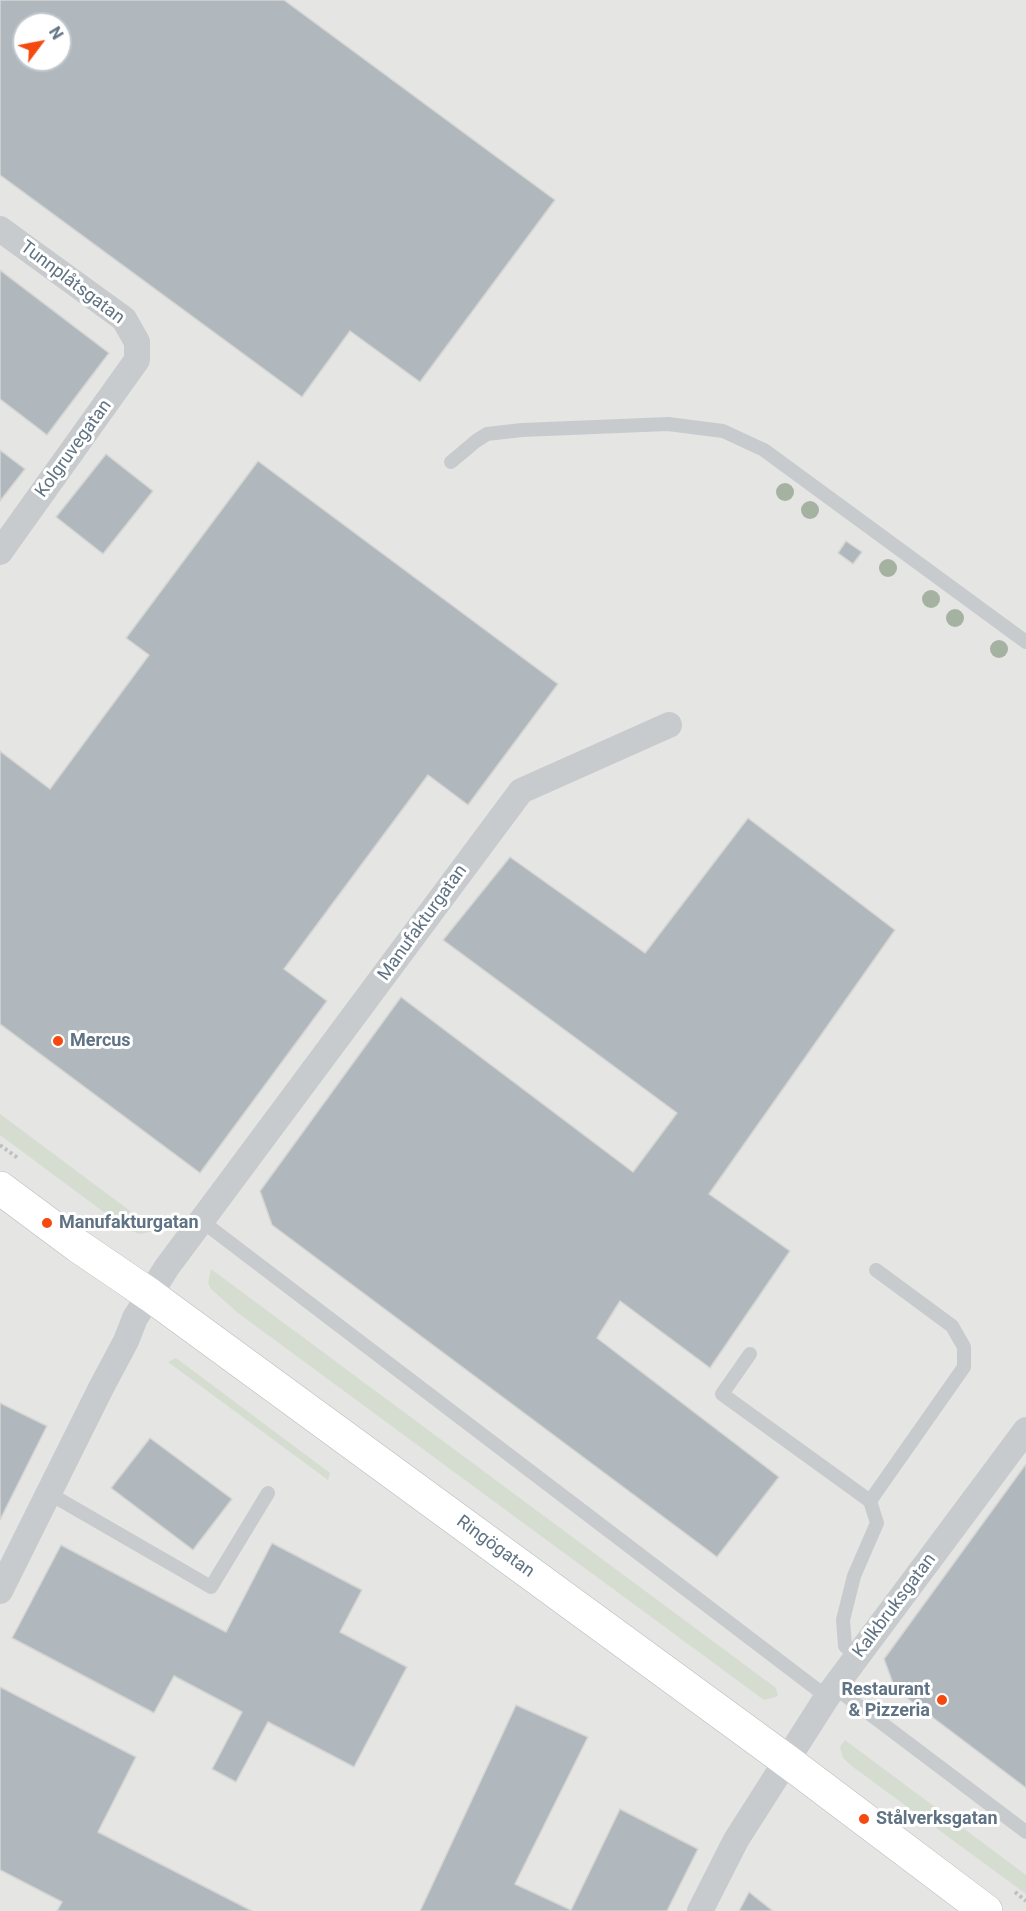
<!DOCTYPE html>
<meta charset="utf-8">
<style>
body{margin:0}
#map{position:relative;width:1026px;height:1911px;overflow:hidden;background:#f5f5f0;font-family:Roboto,sans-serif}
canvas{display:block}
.north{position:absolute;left:12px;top:12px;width:60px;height:60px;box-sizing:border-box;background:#fff;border:2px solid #bfc7ce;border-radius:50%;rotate:58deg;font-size:16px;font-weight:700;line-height:24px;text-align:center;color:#607384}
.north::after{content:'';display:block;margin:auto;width:21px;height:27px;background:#f5490f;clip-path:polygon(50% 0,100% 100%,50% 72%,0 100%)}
</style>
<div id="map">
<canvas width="1026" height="1911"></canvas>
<div class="north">N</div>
</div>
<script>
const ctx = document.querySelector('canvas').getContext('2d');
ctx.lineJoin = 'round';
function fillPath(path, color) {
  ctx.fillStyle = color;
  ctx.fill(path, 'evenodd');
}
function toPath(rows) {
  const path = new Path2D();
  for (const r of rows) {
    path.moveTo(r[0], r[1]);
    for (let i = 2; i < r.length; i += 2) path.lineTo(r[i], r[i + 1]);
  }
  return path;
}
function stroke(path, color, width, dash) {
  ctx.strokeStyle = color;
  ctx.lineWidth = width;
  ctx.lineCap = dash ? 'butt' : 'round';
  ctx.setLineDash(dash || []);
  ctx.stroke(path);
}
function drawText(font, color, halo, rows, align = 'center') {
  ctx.font = font + ' Roboto,sans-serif';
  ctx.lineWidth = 6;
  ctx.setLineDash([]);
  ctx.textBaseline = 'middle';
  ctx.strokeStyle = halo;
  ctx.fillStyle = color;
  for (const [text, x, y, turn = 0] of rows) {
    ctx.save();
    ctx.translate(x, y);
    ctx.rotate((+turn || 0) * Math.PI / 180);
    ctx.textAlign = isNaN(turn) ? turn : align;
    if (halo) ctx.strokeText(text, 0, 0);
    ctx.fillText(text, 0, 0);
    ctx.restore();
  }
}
const built = toPath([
 [0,0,1026,0,1026,1911,0,1911],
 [24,24,60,24,60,60,24,60]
]);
const green = toPath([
 [0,1114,149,1225,154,1231,140,1234,128,1230,0,1135],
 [211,1269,776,1688,778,1696,764,1700,238,1313,211,1289,208,1283],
 [176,1358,330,1473,328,1480,168,1362],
 [845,1740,1026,1875,1026,1894,853,1767,843,1758,840,1747]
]);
const building = toPath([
 [0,0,284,0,555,200,420,382,350,331,302,397,0,175,0,0],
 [24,24,60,24,60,60,24,60,24,24],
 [0,270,109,353,47,435,0,399,0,270],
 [0,450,25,469,0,501,0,450],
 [106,454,153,491,103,554,56,517,106,454],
 [258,461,558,684,468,805,428,775,284,969,327,1001,200,1173,0,1024,0,751,50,789,149,655,126,638,258,461],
 [846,541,862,552,853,564,838,553,846,541],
 [748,818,895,930,709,1194,790,1251,710,1368,620,1301,597,1338,779,1477,717,1557,272,1225,260,1191,401,997,633,1172,677,1113,443,940,510,857,645,953,748,818],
 [0,1403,47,1426,0,1520,0,1403],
 [150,1438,232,1499,193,1550,111,1488,150,1438],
 [1026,1464,1026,1788,895,1689,884,1659,1026,1464],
 [272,1543,362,1590,340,1632,407,1667,354,1767,268,1722,236,1782,212,1769,242,1712,174,1676,154,1713,12,1638,61,1545,226,1632,272,1543],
 [0,1687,136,1757,98,1832,252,1911,57,1911,62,1902,0,1870,0,1687],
 [516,1705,588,1737,515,1884,571,1910,620,1809,698,1849,667,1911,420,1911,516,1705],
 [749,1892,773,1911,739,1911,749,1892]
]);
const path = toPath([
 [0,1145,18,1158],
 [1015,1892,1026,1901]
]);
const lane = toPath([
 [451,462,476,441,487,434,522,430,668,424,723,431,764,450,1026,642],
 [203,1222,827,1697],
 [750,1354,722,1394,870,1501],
 [50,1494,211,1587,268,1493],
 [857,1656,845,1646,843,1620,854,1576,877,1523,870,1501,964,1367,964,1347,952,1326,876,1270],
 [834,1687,1026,1832]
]);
const street = toPath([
 [0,229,124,319,137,342,137,360,0,552],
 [0,1591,101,1388,126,1341,135,1318,167,1267,521,791,669,725],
 [700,1911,736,1840,827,1697,1026,1430]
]);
const secondary = toPath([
 [0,1188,78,1246,150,1295,787,1761,986,1911]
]);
const trees = [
 [785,492],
 [810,510],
 [888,568],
 [931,599],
 [955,618],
 [999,649]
];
const markers = [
 [58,1041,6,"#f5490f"],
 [47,1223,6,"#f5490f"],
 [942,1700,6,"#f5490f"],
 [864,1819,6,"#f5490f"]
];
const streetNames = [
 ["Tunnplåtsgatan",72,283,37],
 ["Kolgruvegatan",74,449,-54],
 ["Manufakturgatan",423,923,-54],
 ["Ringögatan",495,1547,36],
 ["Kalkbruksgatan",895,1606,-53]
];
const poiNames = [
 ["Mercus",70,1041],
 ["Manufakturgatan",59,1223],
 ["Restaurant",930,1690,"right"],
 ["& Pizzeria",930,1711,"right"],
 ["Stålverksgatan",876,1819]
];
fillPath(built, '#e5e6e3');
fillPath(green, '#d5ddd0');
fillPath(building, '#b1b8bd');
stroke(building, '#d5d6d3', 1.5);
stroke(secondary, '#b7bcc1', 34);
stroke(path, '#bec0c2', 4, [3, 3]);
stroke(lane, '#c8cbce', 14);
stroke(street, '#c8cbce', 26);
stroke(secondary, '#fff', 33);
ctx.fillStyle = '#a6b2a1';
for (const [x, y] of trees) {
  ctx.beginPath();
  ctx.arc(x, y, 9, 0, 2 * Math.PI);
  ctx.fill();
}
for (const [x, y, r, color] of markers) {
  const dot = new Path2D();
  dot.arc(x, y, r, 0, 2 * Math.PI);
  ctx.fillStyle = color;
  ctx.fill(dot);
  stroke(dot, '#fff', 2);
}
drawText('18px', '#607384', '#fff', streetNames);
drawText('bold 18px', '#607384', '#fff', poiNames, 'left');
</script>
